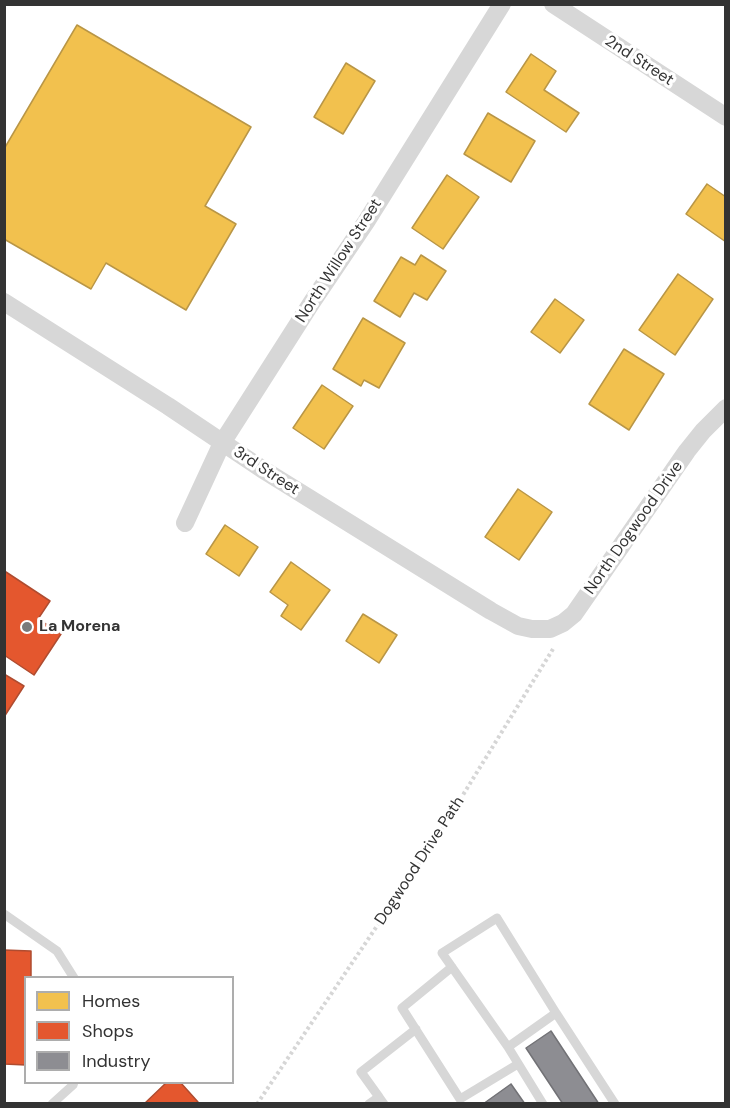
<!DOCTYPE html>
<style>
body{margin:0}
#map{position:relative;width:730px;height:1108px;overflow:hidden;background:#fff;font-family:"DM Sans",sans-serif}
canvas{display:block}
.frame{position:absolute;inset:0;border:6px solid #333;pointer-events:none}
.legend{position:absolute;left:24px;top:976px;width:210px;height:108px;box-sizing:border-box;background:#fff;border:2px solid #adadad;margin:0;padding:8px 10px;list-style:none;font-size:18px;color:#333}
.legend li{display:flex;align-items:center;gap:12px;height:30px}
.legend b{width:30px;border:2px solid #adadad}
</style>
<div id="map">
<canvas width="730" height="1108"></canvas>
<div class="frame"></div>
<ul class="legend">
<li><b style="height:16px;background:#f2c14e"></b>Homes</li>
<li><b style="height:16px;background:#e4572e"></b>Shops</li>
<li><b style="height:16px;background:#8d8d92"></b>Industry</li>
</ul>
</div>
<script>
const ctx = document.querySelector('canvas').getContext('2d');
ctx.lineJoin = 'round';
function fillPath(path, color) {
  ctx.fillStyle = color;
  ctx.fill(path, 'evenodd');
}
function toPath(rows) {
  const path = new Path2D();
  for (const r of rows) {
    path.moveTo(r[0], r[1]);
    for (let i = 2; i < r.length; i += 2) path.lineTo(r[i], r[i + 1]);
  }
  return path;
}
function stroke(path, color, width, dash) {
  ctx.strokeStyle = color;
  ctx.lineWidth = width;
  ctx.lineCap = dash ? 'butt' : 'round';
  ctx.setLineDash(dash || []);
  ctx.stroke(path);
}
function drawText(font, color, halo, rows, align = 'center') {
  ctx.font = font + ' "DM Sans",sans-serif';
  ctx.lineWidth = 6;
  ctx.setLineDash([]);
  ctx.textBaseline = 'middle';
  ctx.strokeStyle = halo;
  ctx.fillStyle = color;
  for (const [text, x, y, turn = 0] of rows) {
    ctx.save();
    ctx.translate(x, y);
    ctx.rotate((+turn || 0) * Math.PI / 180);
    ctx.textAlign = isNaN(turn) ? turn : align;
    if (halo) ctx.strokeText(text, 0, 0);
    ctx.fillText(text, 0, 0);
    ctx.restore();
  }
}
const homes = toPath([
 [77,25,251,127,205,206,236,224,186,310,106,263,91,289,4,239,4,149,77,25],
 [531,54,556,71,544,90,579,113,566,132,506,92,531,54],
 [346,63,375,81,343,134,314,117,346,63],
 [488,113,535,141,511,182,464,154,488,113],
 [447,175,479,197,443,249,412,228,447,175],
 [707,184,726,197,726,242,686,214,707,184],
 [421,255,446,271,427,300,414,293,400,317,374,301,401,257,415,265,421,255],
 [678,274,713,299,675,355,639,330,678,274],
 [555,299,584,320,560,353,531,332,555,299],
 [363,318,405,343,379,388,364,380,361,386,333,369,363,318],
 [624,349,664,374,629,430,589,404,624,349],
 [322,385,353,406,324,449,293,428,322,385],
 [518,489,552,512,519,560,485,537,518,489],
 [225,525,258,547,239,576,206,554,225,525],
 [291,562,330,590,301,630,281,616,288,605,270,592,291,562],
 [363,614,397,635,379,663,346,641,363,614]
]);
const shops = toPath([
 [6,572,50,601,38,619,61,634,34,675,4,655,4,574,6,572],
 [4,674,24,686,4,717,4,674],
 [4,950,31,951,31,978,26,978,26,1065,4,1064,4,950],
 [167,1082,180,1082,198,1102,195,1104,144,1104,167,1082]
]);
const industry = toPath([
 [551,1031,599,1104,563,1104,526,1048,551,1031],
 [511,1084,525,1104,483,1104,511,1084]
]);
const path = toPath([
 [257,1104,437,837,553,649]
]);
const lane = toPath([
 [4,914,57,951,74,978],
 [452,967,402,1008,460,1099,518,1064],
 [508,1047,556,1013,615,1104],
 [379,1097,361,1072,416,1029],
 [52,1104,73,1085,74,1082],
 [369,1104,379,1097,384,1104],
 [543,1104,508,1047,442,953,497,918,556,1013]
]);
const street = toPath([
 [553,4,726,117],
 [4,302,168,406,262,469,491,611,518,626,532,629,550,629,563,623,574,614,687,451,703,431,726,408],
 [185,523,222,443,312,302,366,222,502,4]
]);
const markers = [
 [27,627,6,"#7a7a7a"]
];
const streetNames = [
 ["2nd Street",639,61,33],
 ["North Willow Street",339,261,-57],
 ["3rd Street",266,471,33],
 ["North Dogwood Drive",634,528,-55],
 ["Dogwood Drive Path",420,861,-57]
];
const poiNames = [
 ["La Morena",39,627]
];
fillPath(homes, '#f2c14e');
stroke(homes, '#b99646', 1.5);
fillPath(shops, '#e4572e');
stroke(shops, '#af4c30', 1.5);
fillPath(industry, '#8d8d92');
stroke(industry, '#727276', 1.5);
stroke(path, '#d6d6d6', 4, [3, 3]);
stroke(lane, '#d7d7d7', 9);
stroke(street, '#d7d7d7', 18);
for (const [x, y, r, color] of markers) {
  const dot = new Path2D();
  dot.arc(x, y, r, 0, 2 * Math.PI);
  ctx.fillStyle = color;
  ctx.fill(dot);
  stroke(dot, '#fff', 2);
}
drawText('16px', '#333', '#fff', streetNames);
drawText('bold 16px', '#333', '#fff', poiNames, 'left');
</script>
